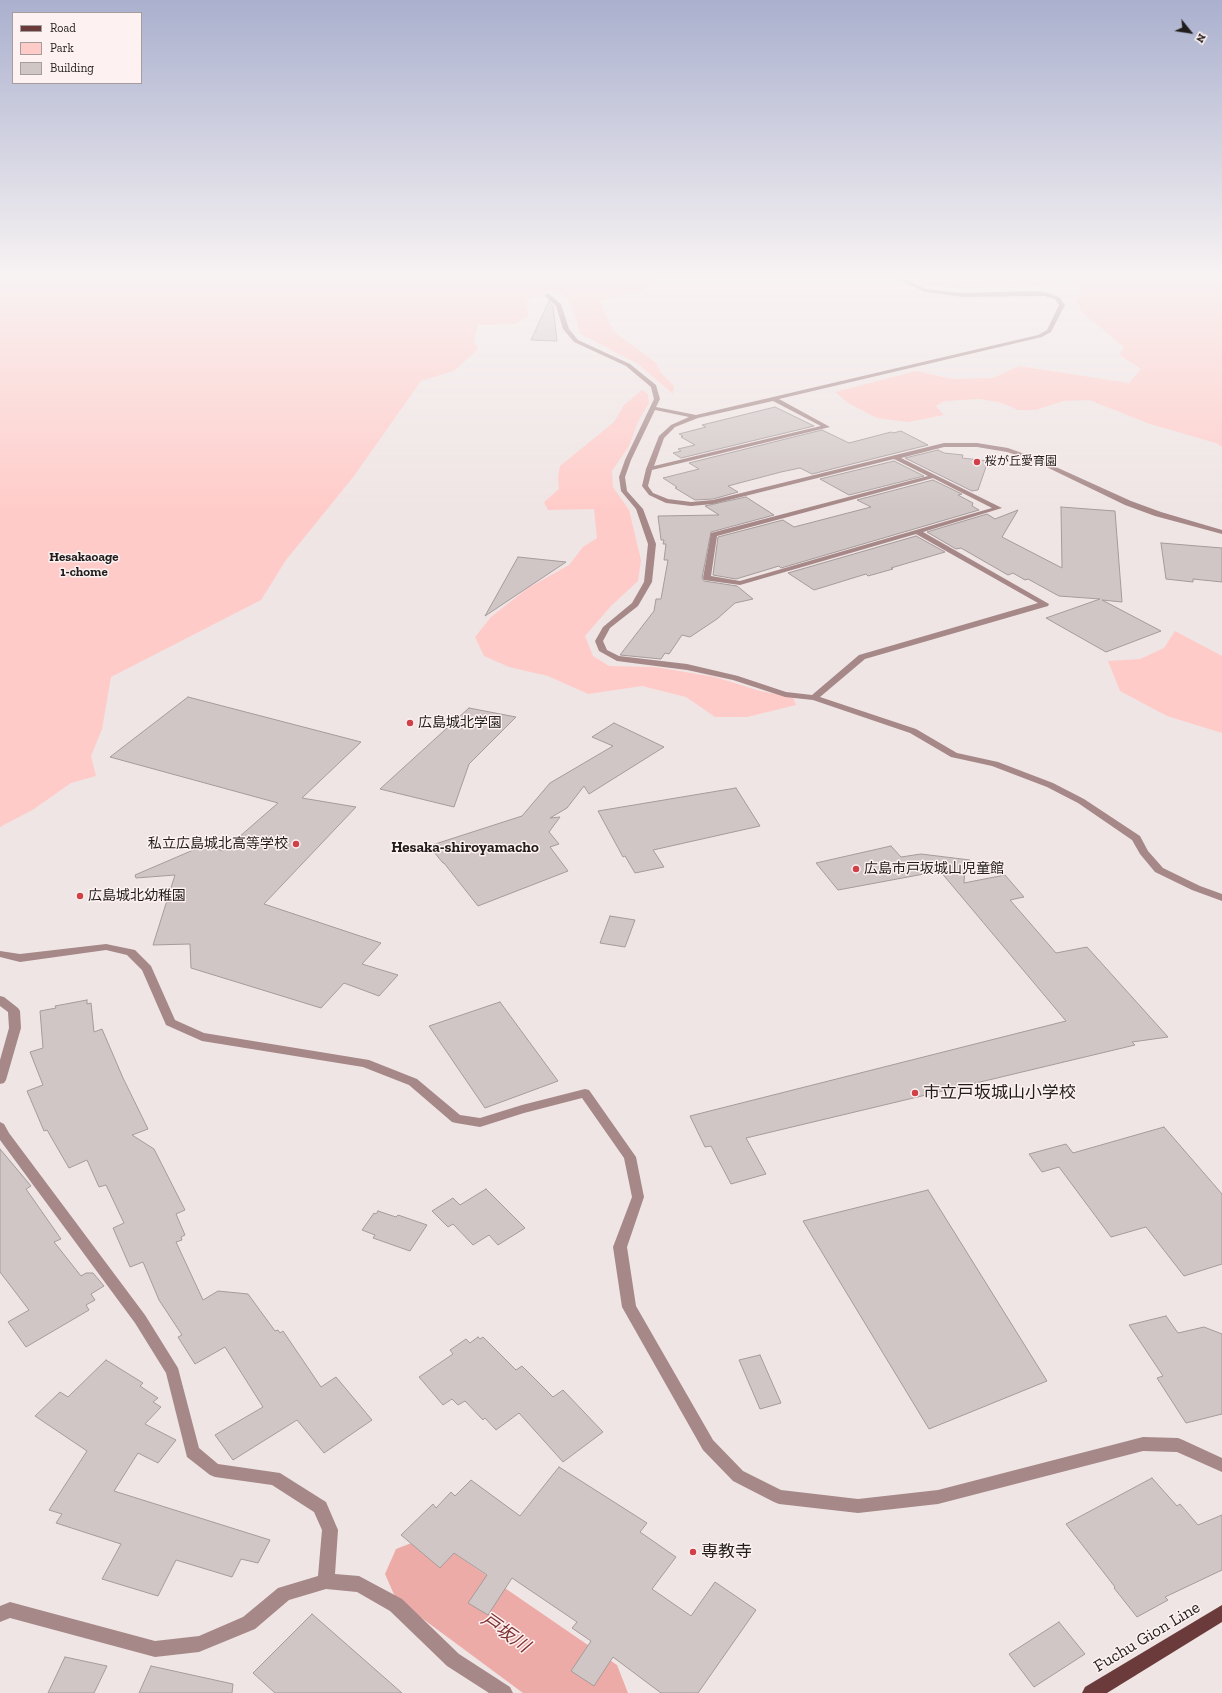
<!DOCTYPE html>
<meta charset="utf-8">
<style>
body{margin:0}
#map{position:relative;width:1222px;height:1693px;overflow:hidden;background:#efe5e4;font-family:"Zilla Slab",serif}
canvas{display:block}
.legend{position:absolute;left:12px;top:12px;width:130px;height:72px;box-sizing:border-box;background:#fdf2f1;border:1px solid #a59d9c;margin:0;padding:5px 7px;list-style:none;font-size:12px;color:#201d1c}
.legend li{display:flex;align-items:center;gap:8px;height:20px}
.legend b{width:20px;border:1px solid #a59d9c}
.north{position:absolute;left:1170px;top:12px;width:40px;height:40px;-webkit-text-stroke:3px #fdf2f1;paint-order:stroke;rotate:120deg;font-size:11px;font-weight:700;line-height:16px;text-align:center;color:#201d1c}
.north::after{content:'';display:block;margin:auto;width:14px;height:18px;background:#201d1c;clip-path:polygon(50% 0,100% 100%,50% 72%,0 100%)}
</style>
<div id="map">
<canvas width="1222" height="1693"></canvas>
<ul class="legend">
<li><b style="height:5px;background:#6a3b3a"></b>Road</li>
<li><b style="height:11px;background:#ffcbc8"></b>Park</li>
<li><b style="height:11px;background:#d1c6c6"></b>Building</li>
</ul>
<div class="north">N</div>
</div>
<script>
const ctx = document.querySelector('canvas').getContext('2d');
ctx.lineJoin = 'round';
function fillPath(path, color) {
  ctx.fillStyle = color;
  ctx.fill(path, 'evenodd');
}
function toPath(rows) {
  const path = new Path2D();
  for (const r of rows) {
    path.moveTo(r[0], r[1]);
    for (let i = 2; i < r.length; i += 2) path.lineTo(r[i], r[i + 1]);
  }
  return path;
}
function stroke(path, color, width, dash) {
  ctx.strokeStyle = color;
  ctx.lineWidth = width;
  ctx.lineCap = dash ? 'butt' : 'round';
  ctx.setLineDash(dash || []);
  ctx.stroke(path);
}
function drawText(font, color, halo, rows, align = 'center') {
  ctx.font = font + ' "Zilla Slab","Noto Sans JP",serif';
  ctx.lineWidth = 3;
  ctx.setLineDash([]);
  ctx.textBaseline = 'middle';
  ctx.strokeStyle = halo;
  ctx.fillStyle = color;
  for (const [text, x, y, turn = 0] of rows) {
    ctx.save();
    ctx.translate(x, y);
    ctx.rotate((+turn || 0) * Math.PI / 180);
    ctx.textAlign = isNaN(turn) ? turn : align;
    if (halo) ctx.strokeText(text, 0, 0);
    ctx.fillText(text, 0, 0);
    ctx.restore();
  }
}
const green = toPath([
 [0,274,657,275,658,278,645,289,600,301,613,331,656,363,661,373,674,386,673,394,638,364,581,334,570,303,562,293,546,291,527,301,528,316,516,324,478,325,474,341,478,349,454,371,421,381,354,476,286,560,261,600,111,677,102,729,91,756,96,776,71,783,34,809,0,827],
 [905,274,1222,274,1222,447,1216,443,1150,424,1089,400,1063,401,1036,410,1018,410,1002,403,980,399,944,401,936,406,944,415,908,422,877,418,848,403,835,392,916,371,953,379,993,378,1019,366,1129,383,1141,369,1119,355,1124,347,1099,326,1084,315,1076,301,1081,294,1079,284,1068,280,1051,282,1036,287,949,288,933,286],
 [642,390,648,394,649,403,638,422,629,446,612,471,613,487,629,510,641,560,638,581,611,606,585,636,593,656,609,666,655,667,715,677,760,691,793,697,796,705,747,717,715,717,686,697,642,686,588,694,548,676,509,667,484,656,475,637,491,617,528,588,569,565,583,547,597,538,594,509,548,510,544,502,559,489,558,477,560,466,614,422,624,405],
 [1175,631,1222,656,1222,733,1167,716,1120,691,1108,661,1140,659,1164,648]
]);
const river = toPath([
 [422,1539,448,1549,617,1665,628,1693,523,1693,396,1599,385,1574,396,1549,422,1539]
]);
const building = toPath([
 [549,301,553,306,557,341,531,340,549,301],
 [775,407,814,426,681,458,673,453,681,451,678,449,695,445,681,437,683,436,679,434,706,427,702,425,775,407],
 [822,430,849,443,891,432,893,433,901,431,928,445,812,474,800,468,781,472,728,486,738,492,713,499,695,500,675,488,677,487,663,478,699,469,689,463,822,430],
 [938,450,944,453,963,455,962,458,988,461,978,490,972,491,905,458,938,450],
 [894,461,924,476,849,495,820,479,894,461],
 [933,480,962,494,958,495,973,503,972,506,979,510,781,568,779,566,736,579,713,575,718,537,783,520,794,527,871,507,857,500,933,480],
 [746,497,774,515,711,532,702,578,704,581,737,586,753,599,735,603,717,619,690,637,682,635,669,654,665,653,661,659,620,655,654,611,656,599,661,599,668,560,664,560,666,544,663,544,664,540,661,540,658,516,719,515,705,506,746,497],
 [1061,507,1115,511,1122,602,1102,600,1161,631,1106,652,1046,618,1100,599,1059,596,1028,579,1025,580,1013,573,1008,575,961,548,956,549,927,532,987,514,995,519,1018,510,1002,537,1062,568,1061,507],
 [916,536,945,552,891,568,893,569,868,576,866,574,814,590,788,573,916,536],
 [1161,543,1222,548,1222,582,1193,579,1193,582,1166,579,1161,543],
 [518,557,566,562,485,616,518,557],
 [188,697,361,742,302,798,356,807,264,904,381,943,362,964,398,975,379,996,344,983,321,1008,191,968,190,944,153,945,175,875,136,878,135,875,205,845,223,851,278,803,110,757,188,697],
 [469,708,516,717,469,764,454,807,380,789,469,708],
 [614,723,664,747,589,794,584,786,567,808,550,818,560,817,549,832,559,844,550,847,568,871,478,906,444,863,443,863,429,846,522,816,550,783,613,746,592,737,614,723],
 [736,788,760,826,653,850,664,867,635,873,625,856,623,857,598,811,736,788],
 [891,846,901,857,921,854,970,860,971,866,965,867,964,883,1005,875,1024,897,1010,900,1056,953,1087,947,1168,1037,1132,1042,1135,1045,746,1138,766,1174,731,1184,711,1146,705,1147,690,1116,1066,1021,940,871,838,890,816,863,891,846],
 [610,916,635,920,625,947,600,943,610,916],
 [87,1000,87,1004,91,1003,94,1032,102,1029,123,1078,148,1129,132,1135,154,1149,185,1210,176,1214,185,1235,181,1237,182,1240,176,1242,203,1300,218,1291,248,1294,275,1331,278,1330,280,1333,283,1331,321,1387,336,1377,372,1420,324,1453,297,1420,233,1460,215,1435,263,1407,225,1347,195,1364,178,1337,182,1335,159,1300,143,1262,130,1267,113,1228,124,1223,106,1185,99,1187,87,1160,69,1168,47,1130,44,1131,27,1091,43,1085,30,1052,43,1048,40,1011,56,1008,55,1006,87,1000],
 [500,1002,558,1081,485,1108,429,1026,500,1002],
 [1164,1127,1222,1194,1222,1264,1184,1276,1146,1227,1111,1237,1059,1167,1042,1172,1029,1154,1066,1144,1073,1153,1164,1127],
 [0,1149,31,1186,26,1189,61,1239,54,1242,81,1276,86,1273,93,1273,104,1286,91,1294,95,1300,86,1305,89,1310,26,1347,8,1322,29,1310,0,1272,0,1149],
 [486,1189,525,1228,498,1245,489,1235,473,1245,453,1224,448,1227,432,1211,453,1198,460,1205,486,1189],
 [928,1190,1047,1381,929,1429,803,1221,928,1190],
 [378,1211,396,1217,398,1215,427,1225,410,1251,373,1238,375,1235,362,1230,374,1213,376,1214,378,1211],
 [1166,1316,1178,1333,1204,1327,1222,1334,1222,1414,1186,1423,1157,1378,1163,1376,1129,1325,1166,1316],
 [478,1337,480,1339,483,1337,516,1370,522,1366,553,1397,563,1390,603,1432,563,1462,519,1413,496,1430,485,1418,483,1420,465,1401,458,1405,452,1399,443,1405,419,1377,453,1354,450,1350,466,1339,470,1343,478,1337],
 [760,1355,781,1403,760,1409,739,1360,760,1355],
 [106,1360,143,1383,140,1386,158,1398,153,1402,161,1407,145,1424,176,1440,158,1463,138,1453,114,1491,270,1540,258,1563,241,1559,232,1577,176,1560,158,1596,102,1579,121,1544,56,1523,62,1514,49,1510,87,1451,35,1416,60,1392,68,1397,106,1360],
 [559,1467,647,1523,640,1532,676,1557,652,1589,691,1616,715,1582,756,1610,698,1693,661,1693,613,1657,594,1686,571,1671,591,1641,572,1628,577,1622,512,1578,488,1615,468,1603,487,1575,454,1553,440,1568,401,1535,433,1504,436,1508,451,1492,455,1496,471,1480,520,1516,559,1467],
 [1152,1478,1177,1506,1180,1504,1198,1525,1222,1515,1222,1570,1165,1597,1168,1600,1137,1617,1114,1588,1115,1587,1066,1524,1152,1478],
 [312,1614,402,1693,275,1693,253,1673,312,1614],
 [1059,1622,1085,1654,1034,1687,1009,1654,1059,1622],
 [65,1657,107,1666,94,1693,48,1693,65,1657],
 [151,1666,233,1684,232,1693,139,1693,151,1666]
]);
const minor = toPath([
 [666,274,683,274,681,276,666,274],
 [887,274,894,274,926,289,944,291,963,293,1027,291,1044,292,1059,297,1065,305,1051,332,1042,337,779,399,830,427,652,470,648,486,653,493,668,499,691,502,713,500,944,443,977,443,1008,448,1036,458,1131,501,1161,512,1222,530,1222,534,1155,516,1125,505,1032,460,1007,452,977,447,944,447,901,458,1002,508,923,532,1049,604,1048,606,865,659,820,697,916,729,957,753,998,762,1053,783,1084,799,1140,836,1148,851,1163,868,1200,886,1222,894,1222,901,1192,890,1155,872,1140,854,1132,840,1078,803,1047,787,992,766,951,757,910,733,813,700,785,697,733,680,687,670,617,661,599,651,595,641,603,627,632,603,644,582,648,544,636,509,621,491,619,477,625,460,654,399,651,387,626,366,574,342,563,329,556,306,545,296,545,294,549,294,561,304,569,329,578,340,630,364,656,385,660,399,656,407,696,415,1038,335,1047,330,1059,305,1055,299,1044,296,963,297,925,292,887,274],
 [773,401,821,426,654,466,664,438,675,427,698,418,773,401],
 [655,410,689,417,671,425,659,436,646,469,642,486,649,495,666,503,691,506,713,504,894,459,928,476,711,533,703,578,704,580,740,585,916,534,1038,603,859,655,812,695,786,692,738,676,687,664,619,656,607,650,603,641,610,628,638,606,652,582,656,544,643,509,627,491,625,477,631,460,655,410],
 [933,478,992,508,740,581,711,576,717,536,933,478],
 [106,944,135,950,151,966,175,1020,204,1033,369,1060,417,1079,460,1115,480,1118,522,1105,585,1089,589,1090,636,1157,644,1197,627,1247,636,1306,713,1440,743,1471,781,1490,858,1499,938,1490,1143,1437,1178,1438,1183,1440,1222,1458,1222,1472,1177,1452,1143,1451,938,1504,858,1513,779,1504,774,1502,733,1481,703,1450,622,1307,613,1247,632,1197,624,1158,582,1098,524,1113,480,1127,456,1123,452,1122,409,1085,363,1067,202,1041,166,1025,142,970,127,955,106,950,20,962,0,957,0,951,20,954,106,944],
 [0,996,4,997,18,1008,20,1011,21,1028,6,1080,4,1083,0,1084,0,1060,9,1028,8,1012,0,1006,0,996],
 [0,1122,4,1124,9,1133,145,1315,178,1368,199,1448,218,1464,280,1473,326,1502,338,1530,335,1574,359,1576,402,1599,459,1654,510,1687,513,1693,489,1693,447,1666,390,1611,357,1592,326,1589,289,1600,255,1629,199,1652,155,1657,10,1618,0,1622,0,1606,10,1602,155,1641,199,1636,243,1617,278,1588,318,1576,322,1530,314,1512,272,1485,215,1477,210,1475,187,1457,166,1373,135,1323,0,1140,0,1122]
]);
const major = toPath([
 [1222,1605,1222,1622,1107,1693,1082,1693,1085,1687,1222,1605]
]);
const markers = [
 [977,462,4,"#d04048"],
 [410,723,4,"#d04048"],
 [296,844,4,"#d04048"],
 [856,869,4,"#d04048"],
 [80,896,4,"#d04048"],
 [915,1093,4,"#d04048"],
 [693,1552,4,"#d04048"]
];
const farPoinames = [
 ["桜が丘愛育園",985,462]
];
const farNeighbourhoodnames = [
 ["Hesakaoage",84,557],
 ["1-chome",84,572]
];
const poiNames = [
 ["広島城北学園",418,723],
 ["私立広島城北高等学校",288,844,"right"],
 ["広島市戸坂城山児童館",864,869],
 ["広島城北幼稚園",88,896]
];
const neighbourhoodNames = [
 ["Hesaka-shiroyamacho",465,848]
];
const nearPoinames = [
 ["市立戸坂城山小学校",923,1093],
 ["専教寺",701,1552]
];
const nearStreetnames = [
 ["Fuchu Gion Line",1147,1637,-31]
];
const nearWaternames = [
 ["戸坂川",505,1633,35]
];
fillPath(green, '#ffcbc8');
fillPath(river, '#edaba8');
fillPath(building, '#d1c6c6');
stroke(building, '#a59b9a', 1);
fillPath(minor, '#a58887');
fillPath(major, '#6a3b3a');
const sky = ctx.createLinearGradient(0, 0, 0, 511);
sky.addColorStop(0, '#aab0ce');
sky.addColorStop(0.54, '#f8f3f3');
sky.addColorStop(1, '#f8f3f300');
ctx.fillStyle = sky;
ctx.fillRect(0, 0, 1222, 511);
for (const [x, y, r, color] of markers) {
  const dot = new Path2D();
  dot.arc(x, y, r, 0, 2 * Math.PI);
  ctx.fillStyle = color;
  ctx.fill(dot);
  stroke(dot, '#fdf2f1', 1.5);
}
drawText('12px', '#201d1c', '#fdf2f1', farPoinames, 'left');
drawText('bold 13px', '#201d1c', '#fdf2f1', farNeighbourhoodnames);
drawText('14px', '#201d1c', '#fdf2f1', poiNames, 'left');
drawText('bold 15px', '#201d1c', '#fdf2f1', neighbourhoodNames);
drawText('17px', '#201d1c', '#fdf2f1', nearPoinames, 'left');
drawText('17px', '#201d1c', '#fdf2f1', nearStreetnames);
drawText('italic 18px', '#7f3132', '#fdf2f1', nearWaternames);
</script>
